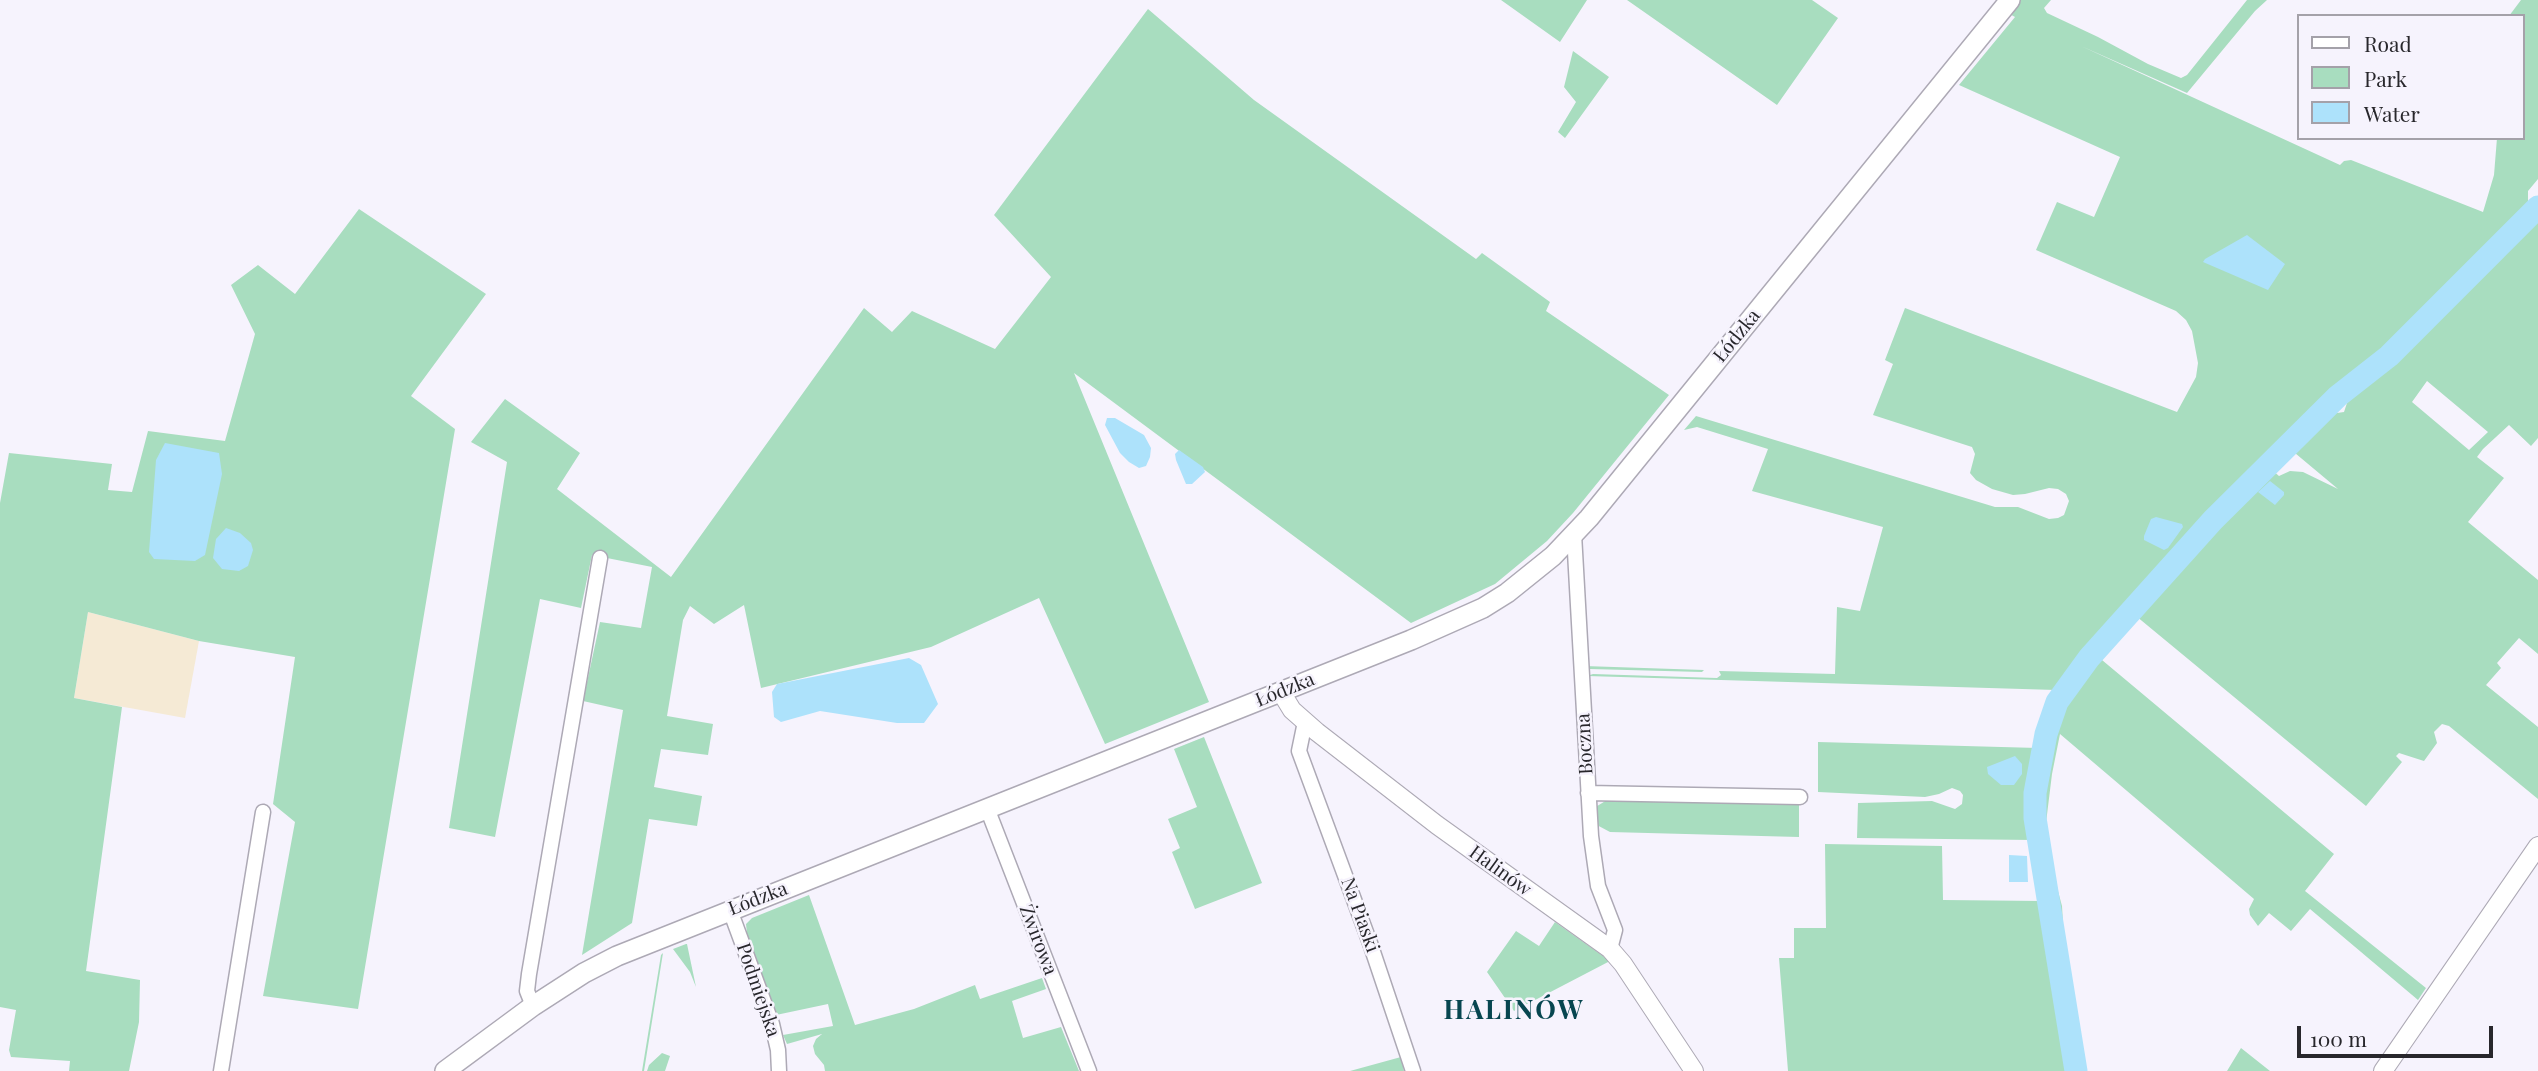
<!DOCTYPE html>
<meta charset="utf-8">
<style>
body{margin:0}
#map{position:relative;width:2538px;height:1071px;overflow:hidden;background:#f6f3fd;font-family:"Playfair Display",serif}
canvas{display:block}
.legend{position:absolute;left:2297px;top:14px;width:228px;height:126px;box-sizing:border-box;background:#f6f3fd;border:2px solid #a4a1a9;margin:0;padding:9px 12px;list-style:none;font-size:21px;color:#28272c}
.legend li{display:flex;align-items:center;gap:14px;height:35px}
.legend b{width:35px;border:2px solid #a4a1a9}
.scale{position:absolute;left:2297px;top:1026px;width:196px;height:32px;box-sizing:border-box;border:4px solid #28272c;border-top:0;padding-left:9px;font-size:21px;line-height:24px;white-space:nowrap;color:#28272c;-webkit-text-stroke:5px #f6f3fd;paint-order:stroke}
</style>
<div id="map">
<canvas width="2538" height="1071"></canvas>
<ul class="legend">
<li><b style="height:9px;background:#fff"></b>Road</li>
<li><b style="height:19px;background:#a8ddbf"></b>Park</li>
<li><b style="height:19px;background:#ade2fb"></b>Water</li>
</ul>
<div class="scale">100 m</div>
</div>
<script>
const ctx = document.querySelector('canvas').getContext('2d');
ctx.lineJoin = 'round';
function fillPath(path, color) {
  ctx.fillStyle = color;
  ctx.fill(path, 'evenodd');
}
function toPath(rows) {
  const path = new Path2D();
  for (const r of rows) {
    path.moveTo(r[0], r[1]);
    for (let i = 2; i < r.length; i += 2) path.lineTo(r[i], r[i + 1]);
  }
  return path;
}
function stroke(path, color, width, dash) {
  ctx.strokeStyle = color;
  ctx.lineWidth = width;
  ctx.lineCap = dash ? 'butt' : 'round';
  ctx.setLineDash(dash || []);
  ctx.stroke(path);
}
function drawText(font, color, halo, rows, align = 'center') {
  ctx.font = font + ' "Playfair Display",serif';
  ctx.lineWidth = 5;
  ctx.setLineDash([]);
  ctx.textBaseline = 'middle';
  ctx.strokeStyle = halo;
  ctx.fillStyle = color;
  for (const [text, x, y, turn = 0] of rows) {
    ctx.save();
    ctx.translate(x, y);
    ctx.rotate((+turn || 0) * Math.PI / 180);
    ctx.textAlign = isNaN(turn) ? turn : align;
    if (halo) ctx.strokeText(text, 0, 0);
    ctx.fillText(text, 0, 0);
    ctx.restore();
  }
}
const industrial = toPath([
 [88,612,199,641,185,718,74,698]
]);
const green = toPath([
 [1501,0,1587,0,1560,42],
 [1627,0,1812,0,1838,18,1777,105],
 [2018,0,2051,0,2044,8,2047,13,2098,37,2148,64,2181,78,2187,75,2247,0,2267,0,2255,11,2187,93,2081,46,2340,165,2344,161,2351,160,2483,212,2494,175,2497,138,2522,138,2522,16,2509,16,2521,0,2538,0,2538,179,2528,191,2528,202,2535,214,2538,211,2538,438,2531,446,2509,425,2483,449,2477,457,2504,478,2468,522,2538,580,2538,654,2519,638,2497,663,2501,668,2486,685,2538,727,2538,799,2449,726,2442,724,2434,732,2437,743,2424,761,2399,753,2396,756,2402,762,2366,806,2136,616,2102,660,2334,854,2305,891,2426,988,2418,1000,2310,909,2291,931,2269,913,2258,926,2250,915,2249,909,2254,899,2060,734,2052,774,2044,839,2062,906,2066,975,2080,1071,1788,1071,1779,958,1794,958,1794,928,1826,928,1825,844,1942,846,1943,900,2041,901,2033,840,1857,838,1858,803,1932,801,1955,809,1962,804,1963,795,1960,791,1952,788,1939,794,1925,797,1818,792,1818,742,2038,748,2041,732,2056,690,1587,676,1593,674,1717,678,1721,675,1719,671,1835,674,1837,607,1860,611,1883,527,1752,491,1768,449,1697,427,1684,430,1696,416,1995,507,2018,507,2049,519,2058,518,2064,515,2069,501,2066,494,2058,489,2049,488,2025,494,2013,495,1992,489,1976,480,1970,473,1975,454,1972,447,1873,415,1893,364,1885,360,1905,308,2177,412,2196,377,2198,363,2192,331,2186,320,2176,311,2036,250,2057,202,2094,217,2120,157,1959,85,2015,17,2008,13],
 [2478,263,2485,270,2418,335,2352,388,2344,412,2337,413,2327,404],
 [2427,381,2488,432,2469,450,2412,402],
 [2283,443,2338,489,2303,472,2290,471,2279,476,2263,462],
 [1148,9,1254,100,1476,259,1482,253,1550,302,1546,311,1669,395,1573,513,1547,541,1495,584,1411,623,1074,373,1209,702,1105,744,1039,598,931,647,761,688,744,605,714,624,690,606,683,620,667,716,713,724,708,755,661,749,654,787,702,796,697,826,649,819,632,923,582,955,623,710,583,701,600,622,641,628,652,567,592,555,581,608,540,599,495,837,449,828,507,462,471,442,505,399,580,453,557,489,671,577,864,308,892,332,912,311,995,349,1051,277,994,215],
 [1573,51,1609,77,1565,138,1558,132,1576,102,1564,87],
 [359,209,486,294,411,396,455,429,358,1009,263,996,295,822,273,804,295,657,199,641,88,612,74,698,122,707,86,971,140,980,139,1022,129,1071,69,1071,70,1061,11,1057,9,1050,16,1010,0,1007,0,503,9,453,112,464,108,490,132,492,148,431,225,441,255,334,231,285,258,265,295,294],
 [1584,666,1704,670,1702,672,1590,669],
 [1204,737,1262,883,1195,909,1172,852,1180,848,1168,819,1197,807,1174,749],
 [1607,800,1799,802,1799,837,1610,832,1595,824,1594,808],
 [809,895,855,1025,914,1009,975,985,980,999,1042,978,1046,989,1012,1001,1023,1038,1061,1027,1079,1071,825,1071,824,1065,815,1054,813,1046,816,1039,822,1034,787,1044,783,1035,833,1026,828,1004,776,1015,747,934,746,924,752,918],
 [1555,922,1610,961,1514,1011,1487,972,1516,931,1539,946],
 [686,944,687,944,696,987,690,972,673,949],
 [663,953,644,1071,642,1071,661,955],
 [2241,1048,2270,1071,2227,1071],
 [662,1053,670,1056,665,1071,647,1071,649,1065],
 [1401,1057,1404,1071,1350,1071]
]);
const water = toPath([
 [2247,235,2285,264,2268,290,2203,262,2205,259],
 [1107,418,1115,418,1144,435,1151,448,1150,457,1146,466,1139,468,1129,462,1120,453,1105,425],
 [165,443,219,453,222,474,205,555,195,561,154,559,149,552,156,460],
 [1179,450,1203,467,1205,472,1192,484,1186,484,1176,460,1175,454],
 [2270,481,2284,492,2284,495,2275,505,2258,492],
 [2156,517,2182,524,2183,527,2168,548,2164,550,2144,540,2144,536,2151,519],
 [226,528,240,533,251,543,253,550,248,566,239,571,222,569,213,558,216,539],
 [909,658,921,665,938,704,924,723,897,723,820,711,781,722,774,717,772,692,777,684],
 [2015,756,2022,764,2022,774,2014,785,2001,785,1988,774,1987,767],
 [2009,855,2027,856,2028,882,2009,882]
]);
const river = toPath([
 [2076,1071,2035,818,2035,793,2046,734,2057,702,2089,658,2213,520,2338,396,2389,356,2538,207]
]);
const minor = toPath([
 [1574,534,1591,836,1598,886,1615,930,1610,949],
 [1305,722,1299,751,1370,943,1413,1071],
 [1588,793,1800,797],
 [987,808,1089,1071],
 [730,910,772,1024,778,1050,779,1071],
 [533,1006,527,991,529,974,600,558],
 [221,1071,263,812]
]);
const tertiary = toPath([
 [1281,692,1292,710,1317,732,1437,825,1610,949,1623,964,1694,1071],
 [2383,1071,2538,846]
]);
const secondary = toPath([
 [445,1071,533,1006,584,973,617,956,1411,640,1483,608,1507,593,1553,556,1589,518,2010,0]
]);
const streetNames = [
 ["Łódzka",1737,336,-51],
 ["Łódzka",1285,690,-22],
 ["Boczna",1585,744,-93],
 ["Halinów",1500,871,36],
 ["Łódzka",758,899,-21],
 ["Na Piaski",1360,915,70],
 ["Żwirowa",1038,940,69],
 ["Podmiejska",758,990,71]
];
const districtNames = [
 ["HALINÓW",1514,1011]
];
fillPath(industrial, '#f5ead5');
fillPath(green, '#a8ddbf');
fillPath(water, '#ade2fb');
stroke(river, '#ade2fb', 23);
stroke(minor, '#ada9b5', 17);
stroke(tertiary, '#ada9b5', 20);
stroke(secondary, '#ada9b5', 22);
stroke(minor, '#fff', 14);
stroke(tertiary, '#fff', 18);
stroke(secondary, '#fff', 19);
drawText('19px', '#28272c', '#f6f3fd', streetNames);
ctx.letterSpacing = '2px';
drawText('bold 26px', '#074650', '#f6f3fd', districtNames);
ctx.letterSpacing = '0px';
</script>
